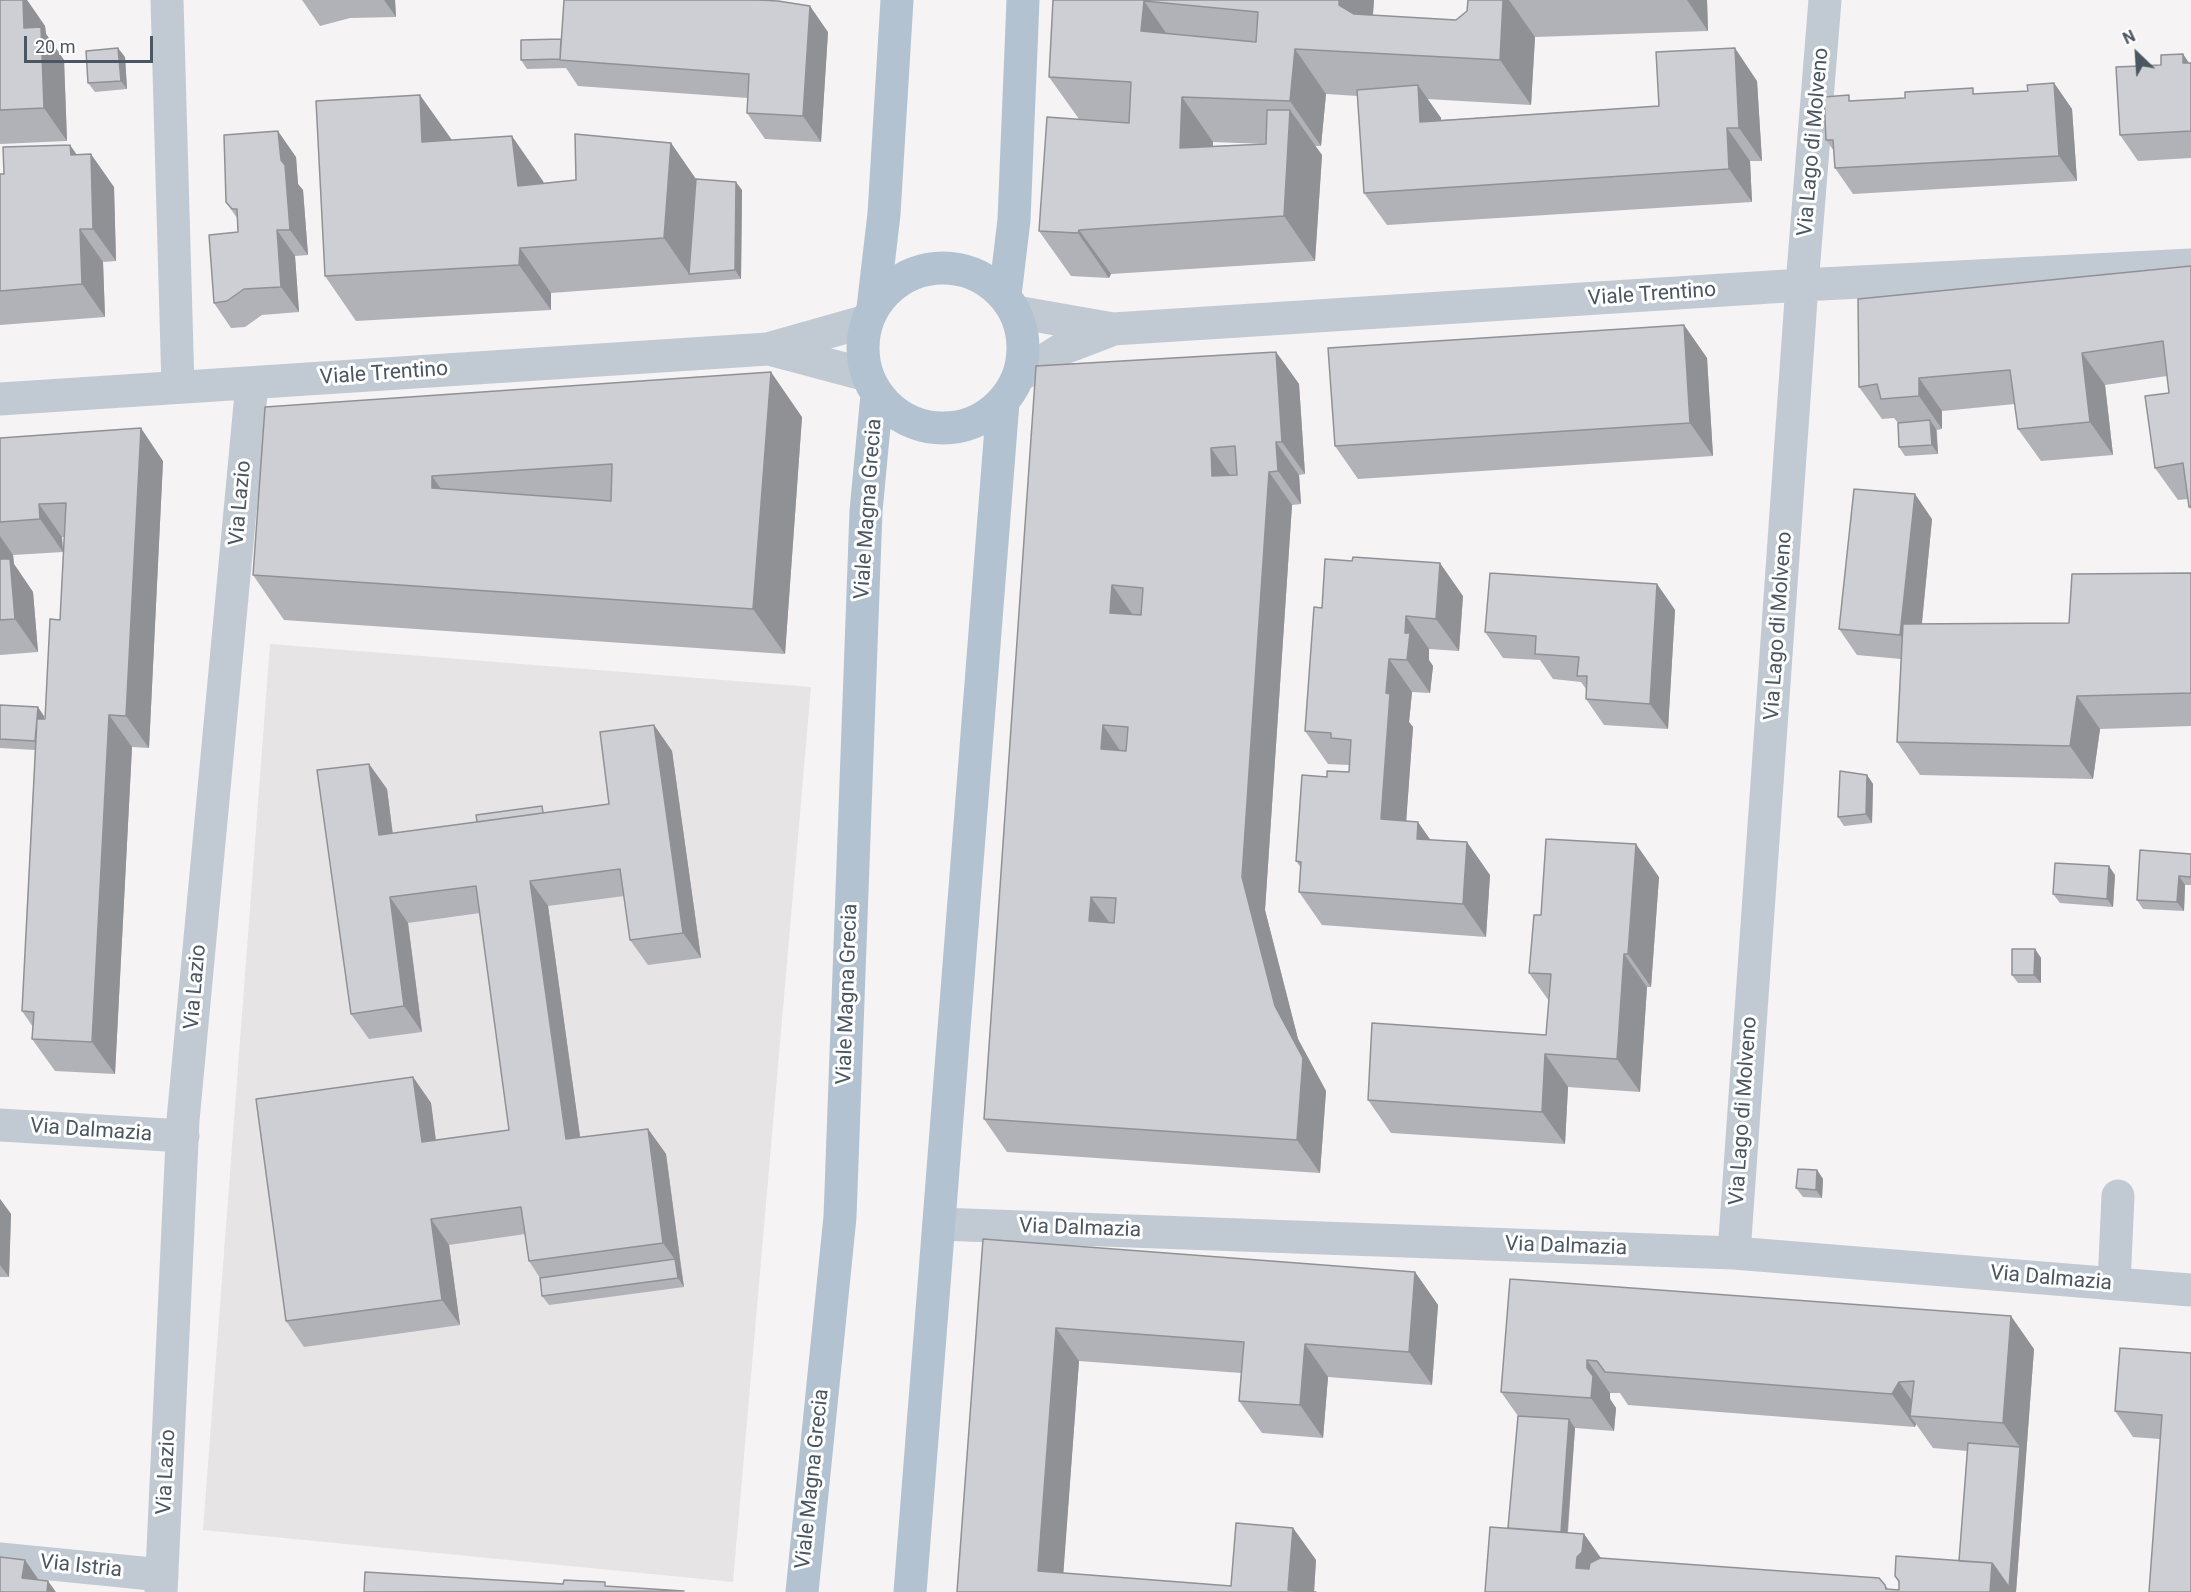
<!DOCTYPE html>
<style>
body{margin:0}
#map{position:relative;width:2191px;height:1592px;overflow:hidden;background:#f5f3f3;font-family:Roboto,sans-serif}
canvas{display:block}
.north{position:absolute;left:2107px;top:24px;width:60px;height:60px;-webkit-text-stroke:4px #fff;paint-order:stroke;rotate:335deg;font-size:16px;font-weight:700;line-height:24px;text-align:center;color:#4a5661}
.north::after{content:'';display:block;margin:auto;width:21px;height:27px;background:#4a5661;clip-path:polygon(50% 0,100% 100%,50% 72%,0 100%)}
.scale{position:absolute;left:24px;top:36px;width:129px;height:27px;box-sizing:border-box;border:3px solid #4a5661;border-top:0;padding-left:8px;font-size:18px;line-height:21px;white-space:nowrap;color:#4a5661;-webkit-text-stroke:4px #fff;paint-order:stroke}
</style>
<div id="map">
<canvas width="2191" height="1592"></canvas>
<div class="north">N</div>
<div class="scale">20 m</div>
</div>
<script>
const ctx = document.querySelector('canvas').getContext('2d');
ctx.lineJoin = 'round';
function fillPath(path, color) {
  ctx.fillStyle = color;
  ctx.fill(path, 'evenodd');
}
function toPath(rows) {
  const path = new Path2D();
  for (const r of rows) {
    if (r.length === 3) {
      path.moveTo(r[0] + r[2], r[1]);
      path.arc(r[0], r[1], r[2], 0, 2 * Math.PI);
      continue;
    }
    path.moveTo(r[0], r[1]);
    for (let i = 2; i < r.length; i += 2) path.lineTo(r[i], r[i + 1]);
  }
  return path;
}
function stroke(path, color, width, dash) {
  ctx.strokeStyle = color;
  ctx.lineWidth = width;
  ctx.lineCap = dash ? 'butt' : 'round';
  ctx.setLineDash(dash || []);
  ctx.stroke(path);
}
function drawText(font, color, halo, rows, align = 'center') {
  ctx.font = font + ' Roboto,sans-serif';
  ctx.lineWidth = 6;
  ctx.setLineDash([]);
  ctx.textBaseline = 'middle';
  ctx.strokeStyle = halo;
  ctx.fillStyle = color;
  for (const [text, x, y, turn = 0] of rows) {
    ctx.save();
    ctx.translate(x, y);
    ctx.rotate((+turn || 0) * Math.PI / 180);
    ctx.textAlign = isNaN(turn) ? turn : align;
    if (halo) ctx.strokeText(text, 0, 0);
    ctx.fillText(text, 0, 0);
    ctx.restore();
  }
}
const education = toPath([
 [270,644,811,687,733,1582,203,1530]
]);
const minor = toPath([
 [167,0,178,387],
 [1016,312,1113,329,1802,285,2191,265],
 [773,350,867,375],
 [1019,376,1064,348,1111,330],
 [0,399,768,349,867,321],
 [0,1125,183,1136],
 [939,1224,1734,1253,2191,1290],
 [1734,1253,1802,285,1825,0],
 [2114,1284,2118,1196],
 [0,1559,162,1575],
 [161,1592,183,1120,252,383]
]);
const major = toPath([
 [943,348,80],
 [1005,295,1014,220,1023,0],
 [873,308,884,214,897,0],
 [802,1592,840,1217,866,511,877,395],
 [910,1592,1003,402]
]);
const wall = toPath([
 [0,0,27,0,45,26,46,34,64,60,67,141,0,144],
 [302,0,395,0,396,17,350,18,320,26],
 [1053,0,1374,0,1373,15,1456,20,1467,11,1468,0,1707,0,1708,31,1535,37,1531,105,1427,99,1441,118,1441,120,1659,106,1757,81,1762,161,1750,161,1752,202,1387,225,1364,193,1358,96,1326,94,1321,146,1315,146,1322,155,1315,261,1111,274,1109,278,1071,276,1039,231,1079,119,1049,77],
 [1213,142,1266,144,1213,146],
 [828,32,821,142,765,139,747,113,748,98,578,86,566,68,527,69,521,60,561,39],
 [2183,54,2189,63,2191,63,2191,158,2138,161,2120,135,2161,65],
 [125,57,127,89,95,92,88,83],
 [2054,83,2072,109,2077,181,1853,194,1835,168,1834,151,1826,140,1853,101,2028,91],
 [452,140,543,181,544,183,576,180,671,143,696,179,742,190,741,279,551,293,551,310,356,321,325,276],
 [70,145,77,155,114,187,116,261,103,262,105,317,0,325,0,174,4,174],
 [296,157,298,184,303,190,308,255,295,256,299,312,262,315,245,327,231,328,214,303,238,232,237,218,226,202],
 [2191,266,2191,509,2189,507,2188,499,2178,500,2155,468,2169,393,2167,376,2105,385,2113,455,2041,461,2018,429,2015,404,1942,411,1942,429,1937,430,1938,454,1905,456,1899,447,1898,423,1894,418,1882,419,1859,387],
 [1684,325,1707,358,1713,456,1358,479,1335,446],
 [1276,352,1299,384,1305,474,1299,475,1301,504,1292,505,1265,910,1298,1039,1326,1091,1320,1173,1007,1152,984,1119,1036,366],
 [265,407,802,417,785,654,284,620,253,575],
 [0,438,163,461,149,748,132,747,115,1074,55,1071,32,1039,33,1027,22,1011,35,750,0,748,0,705,44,716,44,719,45,719,60,620,64,537,62,537,63,552,13,555,14,564,33,592,38,652,0,655],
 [1932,519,1922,624,2069,623,2191,573,2191,726,2100,729,2093,779,1920,775,1897,742,1901,659,1857,655,1839,629],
 [1657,584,1675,610,1668,729,1604,725,1586,699,1586,689,1581,682,1553,679,1540,660,1503,658,1485,632],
 [1463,596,1459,651,1429,649,1429,660,1433,666,1430,693,1412,692,1409,722,1413,727,1406,821,1431,840,1490,875,1486,937,1322,925,1299,892,1301,868,1296,861,1327,777,1349,772,1349,765,1328,764,1305,731,1322,608],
 [654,725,672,751,701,958,648,965,630,940,624,896,548,906,580,1137,648,1129,666,1154,684,1287,549,1305,542,1296,540,1278,529,1261,525,1234,449,1245,460,1325,304,1347,286,1321,413,1077,431,1103,436,1140,509,1130,480,913,408,923,422,1032,369,1039,351,1014,369,764,387,789,393,834,547,813,609,804],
 [1867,775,1873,784,1872,823,1844,826,1838,817],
 [2191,854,2191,885,2185,885,2184,911,2143,909,2137,900],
 [2115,875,2113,907,2060,903,2053,894],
 [1659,877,1651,987,1647,987,1640,1092,1568,1087,1565,1144,1391,1133,1368,1100,1546,1035,1549,1001,1529,973,1541,915],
 [2035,949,2041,958,2041,983,2018,983,2012,975],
 [1817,1170,1823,1179,1822,1198,1803,1197,1796,1188],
 [0,1199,11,1214,9,1277,0,1277],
 [983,1239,1415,1272,1438,1305,1432,1385,1328,1377,1323,1438,1262,1433,1239,1401,1241,1373,1079,1361,1063,1573,1231,1586,1293,1528,1316,1560,1314,1592,957,1592],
 [1510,1279,2034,1349,2016,1592,1485,1592,1508,1528,1518,1416,1501,1392],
 [1610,1393,1620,1393,1628,1405,1915,1427,1916,1424,1933,1448,1967,1451,1959,1561,1895,1576,1899,1583,1899,1590,1889,1590,1885,1585,1601,1558,1584,1534,1568,1533,1575,1428,1614,1431,1616,1408,1610,1399],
 [2191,1353,2160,1439,2133,1437,2115,1411]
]);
const shadedWall = toPath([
 [23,0,27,0,45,26,46,34,64,60,67,141,44,108,24,28],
 [384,0,395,0,396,17],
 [1339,0,1374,0,1370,50,1339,5],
 [1503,0,1509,0,1535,37,1531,105,1500,60],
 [1687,0,1707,0,1708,31],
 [1144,1,1175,46,1141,31],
 [810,6,828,32,821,142,803,116],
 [118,48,125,57,127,89,121,81],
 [1735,48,1757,81,1762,161,1739,128],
 [1295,49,1326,94,1321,146,1290,101],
 [2183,54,2191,66,2183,63],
 [2054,83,2072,109,2077,181,2059,156],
 [1418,85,1441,118,1443,154,1420,122],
 [420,95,452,140,454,187,422,142],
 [1182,97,1213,142,1211,193,1180,148],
 [1290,110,1322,155,1315,261,1284,216],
 [1727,128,1750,161,1752,202,1729,169],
 [278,131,296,157,298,184,303,190,308,255,290,230,281,160],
 [512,136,543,181,549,231,518,186],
 [671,143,702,188,689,274,664,238],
 [70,145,91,176,91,154,114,187,116,261,93,229,71,155],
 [736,182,742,190,741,279,735,270],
 [80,229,103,262,105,317,82,284],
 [277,230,295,256,299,312,281,287],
 [1079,230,1111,274,1109,278,1078,233],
 [520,248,551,293,551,310,519,265],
 [1684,325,1707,358,1713,456,1690,423],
 [1276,352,1299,384,1305,474,1282,442],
 [2082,353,2105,385,2113,455,2090,422],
 [771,372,802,417,785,654,753,609],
 [1919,378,1942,411,1942,429,1919,396],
 [1930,420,1936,429,1938,454,1932,445],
 [141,428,163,461,149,748,126,716],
 [1276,442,1299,475,1301,504,1278,471],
 [1211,448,1234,481,1212,476],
 [1269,472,1292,505,1265,910,1298,1039,1326,1091,1320,1173,1297,1140,1275,1006,1242,877],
 [432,476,463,521,432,488],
 [1915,494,1932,519,1918,661,1900,635],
 [39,504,62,537,63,552,40,519],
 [0,536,13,555,14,564,33,592,38,652,15,619,0,570],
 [1440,563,1463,596,1459,651,1436,619],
 [1657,584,1675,610,1668,729,1650,704],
 [1112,585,1135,618,1110,613],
 [1406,616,1429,649,1429,660,1433,666,1430,693,1407,660,1405,633],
 [1389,659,1412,692,1409,722,1413,727,1404,852,1381,819,1386,693],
 [2077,696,2100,729,2093,779,2070,746],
 [38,707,44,716,42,750,35,741],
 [109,715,132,747,115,1074,92,1042],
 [654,725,672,751,701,958,683,933],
 [1103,725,1125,758,1101,749],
 [369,764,387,789,396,861,379,835],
 [1867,775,1873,784,1872,823,1866,814],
 [1418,822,1441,855,1417,839],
 [1467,842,1490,875,1486,937,1463,904],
 [1636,844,1659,877,1651,987,1628,954],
 [2109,866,2115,875,2113,907,2107,899],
 [2179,876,2185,885,2184,911,2177,902],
 [530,881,548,906,584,1165,566,1139],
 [390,897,408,923,422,1032,404,1006],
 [1091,897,1114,929,1089,921],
 [2035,949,2041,958,2041,983,2034,975],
 [1624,954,1647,987,1640,1092,1617,1059],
 [1545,1054,1568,1087,1565,1144,1542,1112],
 [413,1077,431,1103,439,1167,422,1142],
 [648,1129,666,1154,681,1268,663,1243],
 [1817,1170,1823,1179,1822,1198,1816,1190],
 [0,1199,11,1214,9,1277,0,1265],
 [431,1219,449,1245,460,1325,442,1300],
 [675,1259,681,1268,684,1287,678,1278],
 [1415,1272,1438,1305,1432,1385,1409,1352],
 [2011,1316,2034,1349,2026,1456,2003,1423],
 [1056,1328,1079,1361,1062,1592,1038,1571],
 [1305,1344,1328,1377,1323,1438,1300,1405],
 [1587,1360,1610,1393,1610,1399,1616,1408,1614,1431,1591,1398,1587,1368],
 [1899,1382,1922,1415,1910,1416,1916,1424,1915,1427,1892,1394],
 [1569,1419,1575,1428,1565,1564,1559,1555],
 [2020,1447,2026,1456,2016,1592,1990,1592,1992,1563],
 [1293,1528,1316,1560,1314,1592,1288,1590],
 [1584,1534,1607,1567,1600,1592,1576,1568,1577,1557],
 [25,1560,47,1592,48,1581,56,1592,32,1592,22,1578]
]);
const building = toPath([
 [0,0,23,0,24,28,41,27,44,108,0,110,0,0],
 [564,0,758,0,778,1,810,6,803,116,747,113,749,74,560,60,564,0],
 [1053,0,1339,0,1339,5,1354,14,1456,20,1467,11,1468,0,1503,0,1500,60,1295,49,1290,101,1182,97,1180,148,1266,144,1267,110,1290,110,1284,216,1079,230,1078,233,1039,231,1047,117,1129,123,1131,82,1049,77,1053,0],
 [1144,1,1258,12,1256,42,1141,31,1144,1],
 [561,39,560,59,521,60,521,40,561,39],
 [118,48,121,81,88,83,86,51,118,48],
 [1735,48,1739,128,1727,128,1729,169,1364,193,1357,90,1418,85,1420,122,1659,106,1656,52,1735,48],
 [2183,54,2183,63,2191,63,2191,131,2120,135,2116,67,2161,65,2161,55,2183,54],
 [2054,83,2059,156,1835,168,1833,140,1826,140,1824,97,1849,95,1849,101,1905,98,1905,92,1973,88,1973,94,2028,91,2027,85,2054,83],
 [420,95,422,142,512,136,518,186,576,180,575,134,671,143,664,238,520,248,519,265,325,276,316,101,420,95],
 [278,131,281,160,285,165,290,230,277,230,281,287,244,289,227,301,214,303,209,235,238,232,237,209,232,209,226,202,224,135,278,131],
 [70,145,71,155,91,154,93,229,80,229,82,284,0,291,0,174,4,174,3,147,70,145],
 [696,179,736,182,735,270,689,274,696,179],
 [2191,266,2191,507,2189,507,2183,463,2155,468,2145,396,2169,393,2163,341,2082,353,2090,422,2018,429,2010,370,1919,378,1919,396,1881,399,1877,384,1859,387,1858,299,2191,266],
 [1684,325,1690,423,1335,446,1328,348,1684,325],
 [1276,352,1282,442,1276,442,1278,471,1269,472,1242,877,1275,1006,1303,1058,1297,1140,984,1119,1036,366,1276,352],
 [1235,446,1237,475,1212,476,1211,448,1235,446],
 [1112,585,1143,588,1141,615,1110,613,1112,585],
 [1103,725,1128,727,1126,751,1101,749,1103,725],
 [1091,897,1116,898,1114,923,1089,921,1091,897],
 [771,372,753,609,253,575,265,407,771,372],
 [612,464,611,501,432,488,432,476,612,464],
 [1930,420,1932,445,1899,447,1898,423,1930,420],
 [141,428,126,716,109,715,92,1042,32,1039,34,1012,22,1011,37,719,45,719,50,619,60,620,66,503,39,504,40,519,0,522,0,438,141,428],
 [1854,489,1915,494,1900,635,1839,629,1854,489],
 [1353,557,1440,563,1436,619,1406,616,1405,633,1410,633,1407,660,1389,659,1386,693,1390,694,1381,819,1418,822,1417,839,1467,842,1463,904,1299,892,1301,862,1296,861,1302,775,1327,777,1327,771,1349,772,1351,740,1331,738,1331,733,1305,731,1314,607,1322,608,1325,559,1352,561,1353,557],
 [0,559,10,559,15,619,0,620,0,559],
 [1490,573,1657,584,1650,704,1586,699,1587,676,1577,676,1579,657,1535,654,1536,636,1485,632,1490,573],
 [2191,573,2191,693,2077,696,2070,746,1897,742,1903,624,2069,623,2072,574,2191,573],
 [0,705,38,707,35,741,0,739,0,705],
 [654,725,683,933,630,940,620,869,530,881,566,1139,648,1129,663,1243,529,1261,521,1207,431,1219,442,1300,286,1321,256,1099,413,1077,422,1142,509,1130,476,886,390,897,404,1006,351,1014,317,770,369,764,379,835,469,823,609,804,600,732,654,725],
 [1840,771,1867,775,1866,814,1838,817,1840,771],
 [542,806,543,813,477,822,476,815,542,806],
 [1546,839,1636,844,1628,954,1624,954,1617,1059,1545,1054,1542,1112,1368,1100,1372,1023,1546,1035,1551,974,1529,973,1534,915,1541,915,1546,839],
 [2140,850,2191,854,2191,877,2179,876,2177,902,2137,900,2140,850],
 [2055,863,2109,866,2107,899,2053,894,2055,863],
 [2012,949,2035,949,2034,975,2012,975,2012,949],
 [1798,1169,1817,1170,1816,1190,1796,1188,1798,1169],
 [983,1239,1415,1272,1409,1352,1305,1344,1300,1405,1239,1401,1244,1342,1056,1328,1038,1571,1231,1586,1236,1523,1293,1528,1288,1590,1316,1592,957,1592,983,1239],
 [675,1259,678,1278,542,1296,540,1278,675,1259],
 [1510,1279,2011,1316,2003,1423,1910,1416,1914,1381,1899,1382,1892,1394,1605,1372,1597,1361,1587,1360,1587,1368,1593,1376,1591,1398,1501,1392,1510,1279],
 [2120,1348,2191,1353,2191,1592,2149,1592,2162,1415,2115,1411,2120,1348],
 [1518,1416,1569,1419,1561,1532,1508,1528,1518,1416],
 [1968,1443,2020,1447,2009,1587,1992,1563,1959,1561,1968,1443],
 [1490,1527,1584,1534,1582,1552,1577,1557,1576,1568,1589,1569,1590,1563,1600,1558,1879,1578,1885,1585,1886,1589,1899,1590,1899,1581,1895,1576,1896,1556,1992,1563,1990,1592,1485,1592,1490,1527],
 [0,1557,25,1560,22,1578,48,1581,47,1592,0,1592,0,1557],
 [365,1572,563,1584,564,1580,605,1582,605,1586,684,1591,364,1592,365,1572]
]);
const streetNames = [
 ["Via Lago di Molveno",1814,142,-85],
 ["Viale Trentino",1652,295,-4],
 ["Viale Trentino",384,374,-4],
 ["Via Lazio",241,503,-85],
 ["Viale Magna Grecia",869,509,-86],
 ["Via Lago di Molveno",1779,626,-86],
 ["Via Lazio",196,987,-85],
 ["Viale Magna Grecia",848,994,-88],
 ["Via Lago di Molveno",1744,1111,-86],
 ["Via Dalmazia",91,1131,4],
 ["Via Dalmazia",1080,1229,2],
 ["Via Dalmazia",1566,1247,2],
 ["Via Dalmazia",2051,1279,5],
 ["Via Lazio",167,1472,-87],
 ["Viale Magna Grecia",813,1479,-84],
 ["Via Istria",81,1567,6]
];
fillPath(education, '#e6e4e5');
stroke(minor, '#c1cad2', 33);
stroke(major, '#b3c2d1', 33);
fillPath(wall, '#b0b2b7');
fillPath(shadedWall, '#909195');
fillPath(building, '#cdcfd5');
stroke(building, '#909195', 1.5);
drawText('21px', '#4a5661', '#fff', streetNames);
</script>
